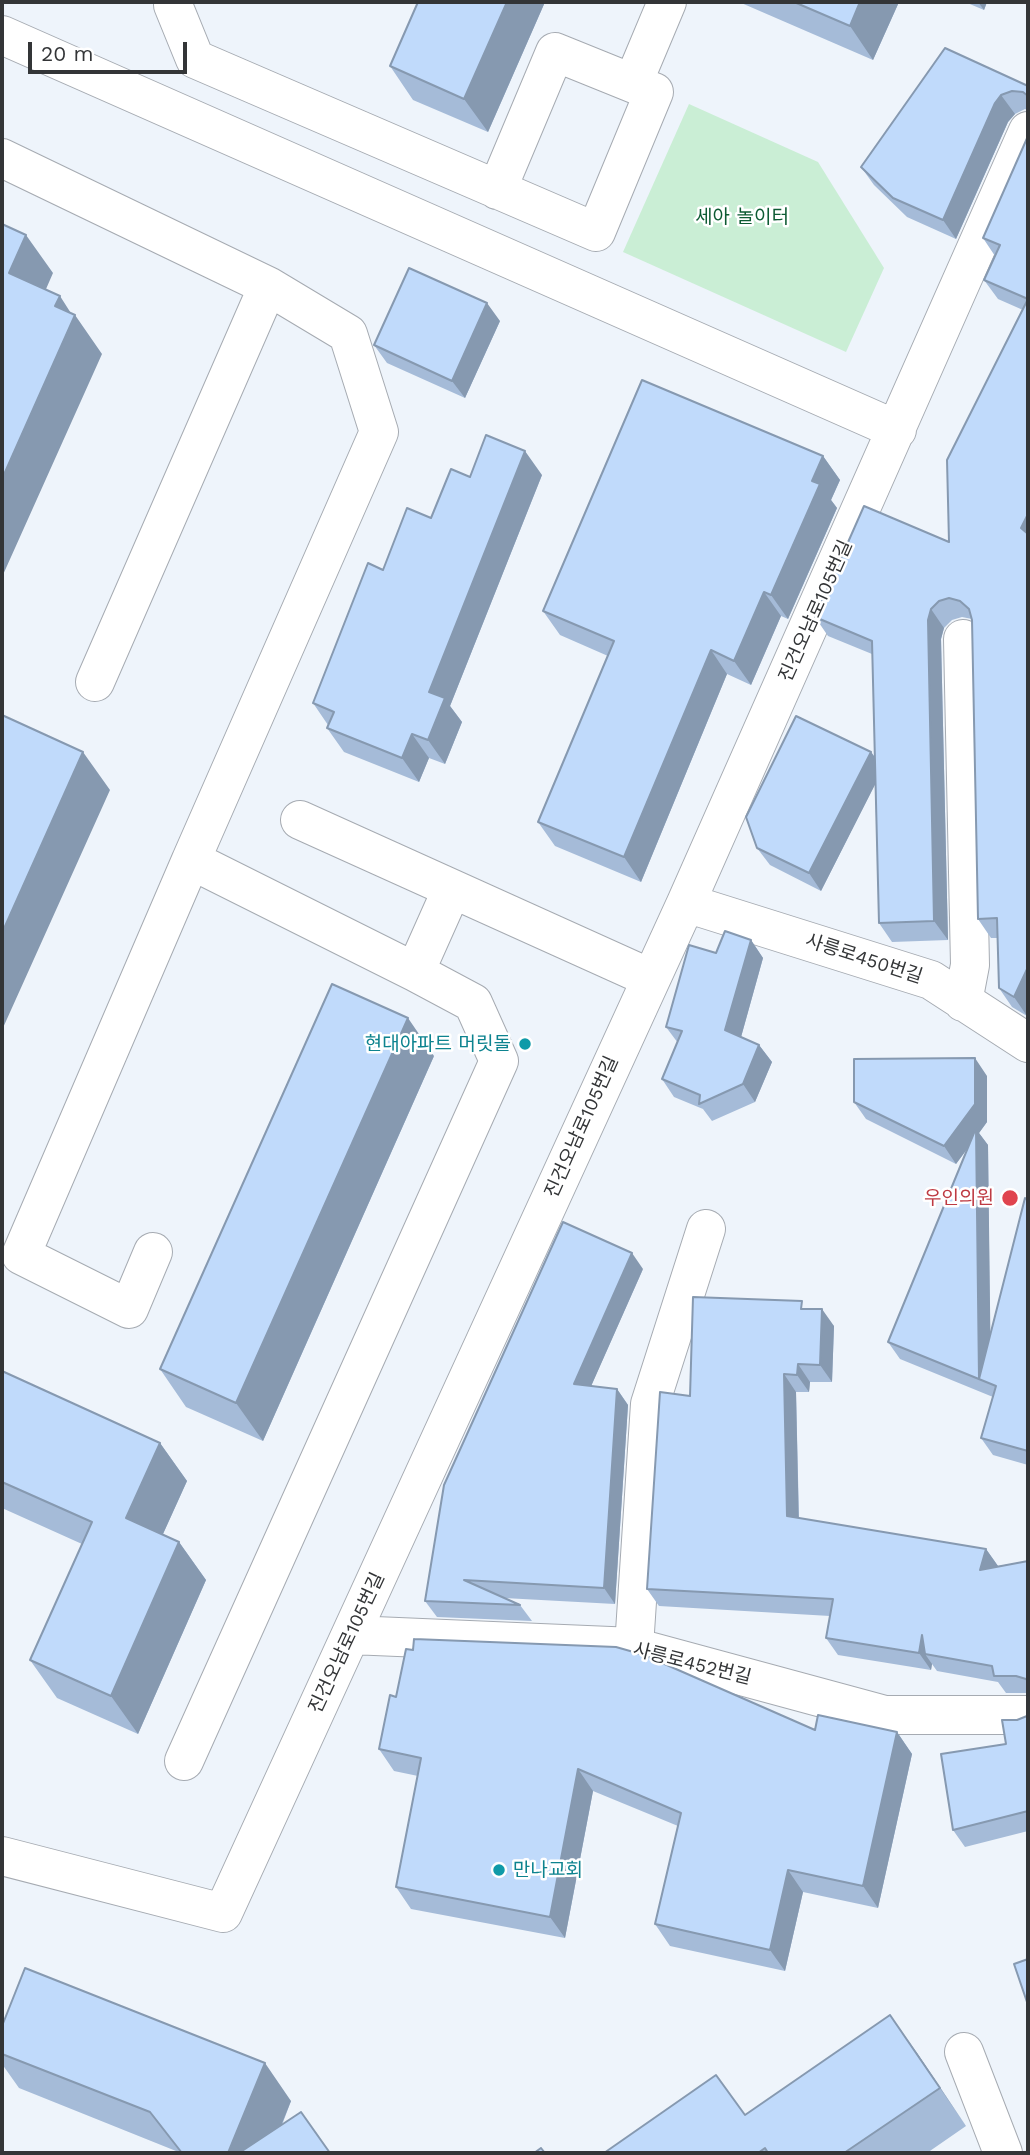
<!DOCTYPE html>
<meta charset="utf-8">
<style>
body{margin:0}
#map{position:relative;width:1030px;height:2155px;overflow:hidden;background:#eef4fb;font-family:"Work Sans",sans-serif}
canvas{display:block}
.frame{position:absolute;inset:0;border:4px solid #333537;pointer-events:none}
.scale{position:absolute;left:28px;top:42px;width:159px;height:32px;box-sizing:border-box;border:4px solid #333537;border-top:0;padding-left:9px;font-size:21px;line-height:24px;white-space:nowrap;color:#333537;-webkit-text-stroke:5px #fff;paint-order:stroke}
</style>
<div id="map">
<canvas width="1030" height="2155"></canvas>
<div class="frame"></div>
<div class="scale">20 m</div>
</div>
<script>
const ctx = document.querySelector('canvas').getContext('2d');
ctx.lineJoin = 'round';
function fillPath(path, color) {
  ctx.fillStyle = color;
  ctx.fill(path, 'evenodd');
}
function toPath(rows) {
  const path = new Path2D();
  for (const r of rows) {
    path.moveTo(r[0], r[1]);
    for (let i = 2; i < r.length; i += 2) path.lineTo(r[i], r[i + 1]);
  }
  return path;
}
function stroke(path, color, width, dash) {
  ctx.strokeStyle = color;
  ctx.lineWidth = width;
  ctx.lineCap = dash ? 'butt' : 'round';
  ctx.setLineDash(dash || []);
  ctx.stroke(path);
}
function drawText(font, color, halo, rows, align = 'center') {
  ctx.font = font + ' "Work Sans","Noto Sans KR",sans-serif';
  ctx.lineWidth = 5;
  ctx.setLineDash([]);
  ctx.textBaseline = 'middle';
  ctx.strokeStyle = halo;
  ctx.fillStyle = color;
  for (const [text, x, y, turn = 0] of rows) {
    ctx.save();
    ctx.translate(x, y);
    ctx.rotate((+turn || 0) * Math.PI / 180);
    ctx.textAlign = isNaN(turn) ? turn : align;
    if (halo) ctx.strokeText(text, 0, 0);
    ctx.fillText(text, 0, 0);
    ctx.restore();
  }
}
const green = toPath([
 [689,104,818,162,884,268,846,352,623,252]
]);
const minor = toPath([
 [173,5,195,59,596,232,654,92,555,52,497,190],
 [2,35,897,430],
 [633,83,667,2],
 [2,158,268,286,95,682],
 [268,286,348,334,379,432,191,860,415,972,452,889],
 [963,639,970,965,963,1002],
 [300,820,650,978],
 [686,903,931,980,1028,1043],
 [153,1252,129,1309,21,1255,191,860],
 [351,1635,634,1647,885,1715,1028,1715],
 [634,1647,650,1404,706,1229],
 [184,1761,499,1061,473,1003,415,972],
 [2,1856,223,1913,686,903,1028,131],
 [964,2052,1003,2153]
]);
const wall = toPath([
 [418,2,545,2,488,132,413,100,390,66],
 [739,2,899,2,873,60],
 [965,2,987,2,984,10],
 [945,48,1028,86,1028,110,1025,109,1015,114,1008,122,956,239,907,217,874,185,861,167],
 [1028,136,1028,1014,1027,1016,1012,1007,999,988,998,938,991,938,978,919,972,619,962,617,952,620,944,628,941,639,948,940,892,942,879,923,875,784,821,891,770,865,757,848,871,752,875,757,872,654,828,636,815,617,949,542,1023,310,998,299,984,280,995,256,983,238],
 [500,321,465,398,387,363,374,345],
 [823,456,840,480,831,500,837,508,788,619,781,616,751,685,727,674,641,882,555,846,538,822,608,656,560,635,543,611],
 [542,475,450,706,462,722,445,764,429,758,419,782,344,752,327,728,328,725,313,703,383,570,470,477],
 [751,940,763,958,741,1037,759,1045,772,1062,755,1102,712,1121,703,1109,674,1097,662,1079,678,1043,666,1027,716,953],
 [434,1056,263,1441,186,1407,160,1369],
 [987,1076,987,1122,979,1133,988,1145,990,1335,1028,1200,1028,1465,993,1455,981,1438,993,1397,900,1359,888,1342,967,1149,956,1164,866,1119,854,1102],
 [643,1269,591,1386,617,1389,628,1405,615,1604,504,1598,520,1605,532,1621,437,1617,425,1601],
 [807,1309,834,1326,832,1382,810,1382,809,1392,796,1392,799,1518,986,1549,998,1566,1028,1561,1028,1693,1006,1693,998,1682,937,1671,932,1664,931,1670,838,1655,826,1638,830,1616,659,1606,647,1589,690,1396],
 [2,1371,160,1443,187,1481,163,1534,179,1542,206,1580,138,1734,57,1698,30,1660,82,1544,2,1508],
 [396,1697,815,1730,897,1732,912,1754,878,1908,803,1892,785,1971,670,1946,655,1924,678,1826,593,1791,565,1938,411,1909,396,1887,418,1776,394,1771,379,1749],
 [1028,1716,1028,1831,965,1847,953,1830,1006,1744,1017,1720],
 [2,2026,291,2101,282,2125,330,2153,178,2153,176,2151,19,2088,2,2064],
 [917,2053,966,2126,927,2153,604,2153,745,2115]
]);
const shadedWall = toPath([
 [507,2,545,2,488,132,464,99],
 [860,2,899,2,873,60,850,26],
 [978,2,987,2,984,10],
 [1001,95,1015,114,1008,122,956,239,943,220,995,103],
 [26,235,53,273,36,312,9,273],
 [60,296,74,318,75,315,102,354,2,577,2,479,55,306],
 [487,303,500,321,465,398,452,381],
 [525,451,542,475,450,706,462,722,445,764,428,740,429,692],
 [823,456,840,480,831,500,837,508,788,619,771,595,812,481],
 [1028,514,1028,538,1021,528],
 [764,592,781,616,751,685,734,661],
 [931,609,944,628,941,639,948,940,934,921,928,620],
 [711,650,727,674,641,882,624,857],
 [412,734,429,758,419,782,402,758],
 [83,752,110,790,2,1030,2,933],
 [871,752,883,769,821,891,809,873],
 [751,940,763,958,738,1048,725,1030],
 [1028,967,1028,1014,1027,1016,1014,997],
 [408,1018,434,1056,263,1441,236,1403],
 [759,1045,772,1062,755,1102,743,1084],
 [975,1058,987,1076,987,1122,979,1133,988,1145,991,1384,979,1379,976,1137,956,1164,944,1146],
 [632,1253,643,1269,585,1400,574,1384],
 [822,1309,834,1326,832,1382,820,1365],
 [798,1364,810,1382,809,1392,797,1375],
 [784,1374,796,1392,799,1533,787,1516],
 [617,1389,628,1405,615,1604,604,1588],
 [160,1443,187,1481,153,1556,126,1518],
 [179,1542,206,1580,138,1734,111,1696],
 [986,1549,998,1566,992,1587,980,1570],
 [922,1635,925,1654,932,1664,931,1670,919,1653],
 [897,1732,912,1754,878,1908,863,1886],
 [578,1769,593,1791,565,1938,550,1917],
 [788,1870,803,1892,785,1971,770,1950],
 [890,2015,917,2053,966,2126,940,2088],
 [265,2063,291,2101,270,2153,228,2153]
]);
const building = toPath([
 [418,2,507,2,464,99,390,66,418,2],
 [794,2,860,2,850,26,794,2],
 [945,48,1028,86,1028,96,1023,92,1012,91,1001,95,995,103,943,220,893,198,861,167,945,48],
 [1028,136,1028,514,1021,528,1028,534,1028,967,1014,997,999,988,997,918,978,919,972,620,969,609,960,601,949,598,939,601,931,609,928,620,934,921,879,923,872,641,815,617,864,506,949,542,947,460,1028,299,984,280,1000,245,983,238,1028,136],
 [2,224,26,235,9,273,60,296,55,306,75,315,2,479,2,224],
 [409,268,487,303,452,381,374,345,409,268],
 [642,380,823,456,812,481,820,484,771,595,764,592,734,661,711,650,624,857,538,822,614,641,543,611,642,380],
 [486,435,525,451,429,692,445,698,428,740,412,734,402,758,327,728,334,712,313,703,368,563,383,570,407,508,431,518,451,469,470,477,486,435],
 [2,715,83,752,2,933,2,715],
 [796,716,871,752,809,873,757,848,746,817,796,716],
 [725,931,751,940,725,1030,759,1045,743,1084,699,1104,700,1095,662,1079,682,1031,666,1027,689,945,716,953,725,931],
 [332,984,408,1018,236,1403,160,1369,332,984],
 [975,1058,975,1104,944,1146,854,1102,854,1059,975,1058],
 [976,1128,979,1379,1025,1198,1028,1200,1028,1451,981,1438,996,1386,888,1342,976,1128],
 [563,1222,632,1253,574,1384,617,1389,604,1588,464,1580,520,1605,425,1601,444,1485,563,1222],
 [693,1297,802,1301,801,1309,822,1309,820,1365,798,1364,797,1375,784,1374,787,1516,986,1549,980,1570,1028,1561,1028,1681,1026,1679,1016,1676,994,1676,992,1666,925,1654,922,1635,919,1653,826,1638,833,1599,647,1589,660,1392,690,1396,693,1297],
 [2,1371,160,1443,126,1518,179,1542,111,1696,30,1660,92,1522,2,1482,2,1371],
 [414,1639,616,1647,644,1655,815,1730,818,1715,897,1732,863,1886,788,1870,770,1950,655,1924,681,1813,578,1769,550,1917,396,1887,421,1758,379,1749,390,1695,396,1697,406,1649,413,1650,414,1639],
 [1027,1716,1028,1716,1028,1811,953,1830,941,1754,1006,1744,1002,1720,1017,1720,1027,1716],
 [1028,1959,1028,2005,1014,1964,1028,1959],
 [25,1968,265,2063,228,2153,182,2153,150,2112,2,2054,2,2026,25,1968],
 [890,2015,940,2088,844,2153,768,2153,765,2148,758,2153,604,2153,716,2075,745,2115,890,2015],
 [301,2112,330,2153,239,2153,301,2112],
 [541,2148,545,2153,534,2153,541,2148]
]);
const markers = [
 [525,1044,7,"#0f9aa8"],
 [1010,1198,9,"#e0444e"],
 [499,1870,7,"#0f9aa8"]
];
const parkNames = [
 ["세아 놀이터",742,217]
];
const streetNames = [
 ["진건오남로105번길",816,611,-66],
 ["사릉로450번길",864,959,18],
 ["진건오남로105번길",582,1127,-66],
 ["진건오남로105번길",347,1643,-65],
 ["사릉로452번길",692,1664,14]
];
const cultureNames = [
 ["현대아파트 머릿돌",511,1044],
 ["만나교회",513,1870,"left"]
];
const healthNames = [
 ["우인의원",994,1198]
];
fillPath(green, '#caeed5');
stroke(minor, '#a6abb2', 40);
stroke(minor, '#fff', 38);
fillPath(wall, '#a5bbd8');
fillPath(shadedWall, '#8699b0');
fillPath(building, '#c0dafb');
stroke(building, '#8699b0', 2);
for (const [x, y, r, color] of markers) {
  const dot = new Path2D();
  dot.arc(x, y, r, 0, 2 * Math.PI);
  ctx.fillStyle = color;
  ctx.fill(dot);
  stroke(dot, '#fff', 2.5);
}
drawText('19px', '#0d5b33', '#fff', parkNames);
drawText('19px', '#333537', '#fff', streetNames);
drawText('19px', '#0d838f', '#fff', cultureNames, 'right');
drawText('19px', '#be3a42', '#fff', healthNames, 'right');
</script>
